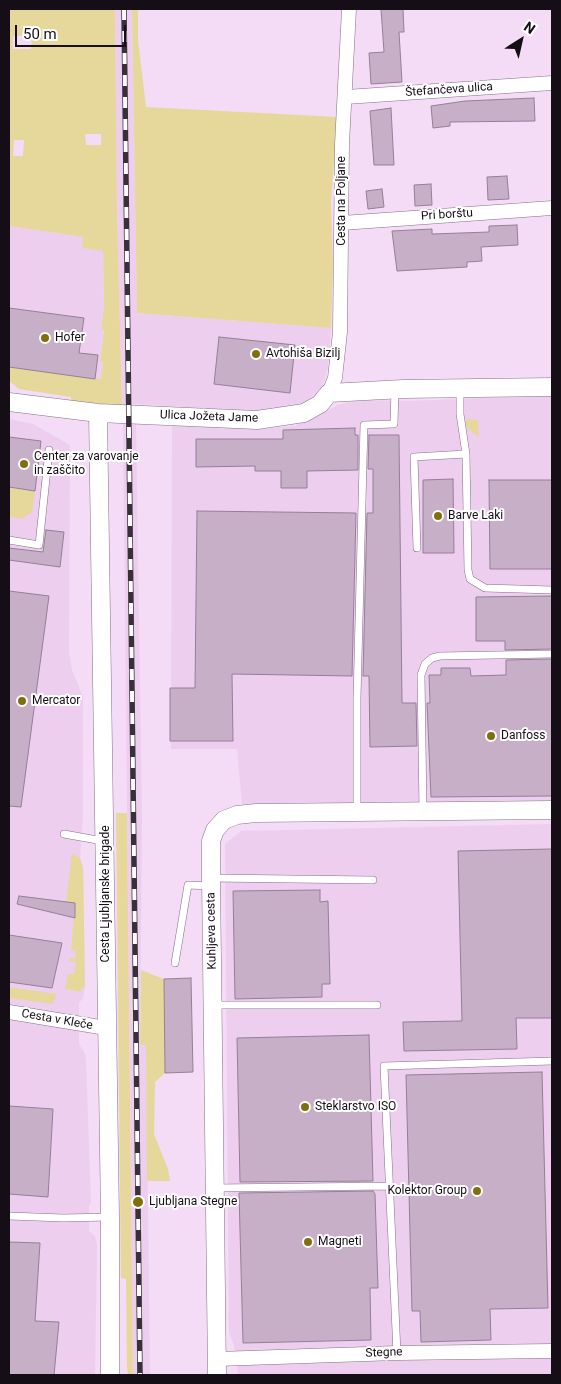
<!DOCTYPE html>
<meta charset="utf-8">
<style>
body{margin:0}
#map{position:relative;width:561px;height:1384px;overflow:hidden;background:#f4dbf6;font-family:Roboto,sans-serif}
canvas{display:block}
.frame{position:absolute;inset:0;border:10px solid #160e17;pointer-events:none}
.north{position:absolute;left:496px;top:15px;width:50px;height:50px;-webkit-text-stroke:4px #fff;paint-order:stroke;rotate:35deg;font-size:14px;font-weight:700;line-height:20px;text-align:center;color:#160e17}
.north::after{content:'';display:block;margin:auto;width:18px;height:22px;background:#160e17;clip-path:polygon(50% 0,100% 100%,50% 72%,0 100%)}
.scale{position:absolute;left:15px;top:25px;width:111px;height:22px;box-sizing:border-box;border:2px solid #160e17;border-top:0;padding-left:6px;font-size:15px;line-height:18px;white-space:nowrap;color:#160e17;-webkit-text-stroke:4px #fff;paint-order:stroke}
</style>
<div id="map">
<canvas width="561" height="1384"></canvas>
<div class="frame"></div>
<div class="north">N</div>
<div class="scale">50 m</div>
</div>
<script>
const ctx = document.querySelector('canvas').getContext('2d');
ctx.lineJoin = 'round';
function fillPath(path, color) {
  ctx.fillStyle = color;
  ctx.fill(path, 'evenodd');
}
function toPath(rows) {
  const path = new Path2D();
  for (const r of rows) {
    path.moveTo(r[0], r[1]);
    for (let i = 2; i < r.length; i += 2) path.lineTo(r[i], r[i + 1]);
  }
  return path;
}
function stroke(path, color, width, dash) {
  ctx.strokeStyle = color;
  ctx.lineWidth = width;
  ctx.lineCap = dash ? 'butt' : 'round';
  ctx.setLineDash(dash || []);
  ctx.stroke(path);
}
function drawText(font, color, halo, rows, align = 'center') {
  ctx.font = font + ' Roboto,sans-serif';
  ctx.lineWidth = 4;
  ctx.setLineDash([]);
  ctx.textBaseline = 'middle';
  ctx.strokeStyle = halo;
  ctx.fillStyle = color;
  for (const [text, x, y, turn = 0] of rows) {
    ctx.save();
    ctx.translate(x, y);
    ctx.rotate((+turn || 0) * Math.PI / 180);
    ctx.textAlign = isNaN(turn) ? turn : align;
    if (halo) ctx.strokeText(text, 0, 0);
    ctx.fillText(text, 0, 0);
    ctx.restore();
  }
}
const built = toPath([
 [115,9,132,9,137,313,331,328,328,366,325,379,320,391,305,402,290,408,269,412,137,404,122,405,117,211],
 [9,226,83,237,103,251,104,306,101,329,104,329,100,360,103,361,101,379,9,367],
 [552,395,552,801,242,804,237,749,171,749,172,424,260,429,295,426,338,405,358,400,410,401],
 [9,419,33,424,70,445,69,652,72,670,83,697,83,816,80,858,83,868,85,987,83,998,79,1003,79,1044,85,1054,86,1062,91,1203,89,1206,89,1231,95,1236,97,1245,95,1375,9,1375],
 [123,421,136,422,142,818,140,1045,146,1045,150,1375,133,1375],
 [552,824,552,1375,238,1375,234,1346,229,1332,225,844,241,831]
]);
const green = toPath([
 [9,9,115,9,117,211,122,405,120,406,71,401,71,397,19,389,9,381,9,367,101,379,103,361,100,361,104,330,101,329,104,306,103,251,82,248,83,237,9,226],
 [13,36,32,36,31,49,13,49],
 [85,134,101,134,101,145,86,145],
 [14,140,24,140,23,156,13,156],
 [132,9,138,9,138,40,146,107,337,117,331,202,333,271,331,328,137,313],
 [467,419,478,420,479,437,468,429,464,422],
 [9,487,35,491,32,512,22,519,9,517],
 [116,813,127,813,133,1375,128,1375,127,1366,126,1279,121,1278],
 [72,853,80,858,83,868,85,987,82,987,81,992,65,989,68,974,74,974,76,962,69,961,70,958,75,959,76,952,71,950,75,903,66,902],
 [141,970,164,979,165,1073,155,1082,154,1134,168,1169,170,1181,147,1181,146,1045,140,1045],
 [9,987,56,994,55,999,52,1004,9,998]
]);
const building = toPath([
 [381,9,403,9,404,32,399,32,402,82,371,84,369,53,384,52,381,9],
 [534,98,535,121,450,122,450,126,433,128,431,106,465,101,534,98],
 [391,108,394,165,374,165,370,111,391,108],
 [507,176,509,199,488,200,487,177,507,176],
 [431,184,432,205,415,206,414,185,431,184],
 [382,189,384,207,368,209,366,191,382,189],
 [517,225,518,245,481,247,482,261,467,262,467,267,397,271,392,231,432,229,432,234,489,232,489,226,517,225],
 [9,308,84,318,79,353,98,355,95,379,9,367,9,308],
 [219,337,295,345,290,393,214,384,219,337],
 [355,428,355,435,358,435,358,470,307,471,307,488,281,488,281,471,255,471,255,466,196,467,196,439,283,439,283,430,355,428],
 [369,435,399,435,402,703,416,703,417,746,370,747,369,676,363,676,367,513,373,513,373,469,368,469,369,435],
 [9,437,41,441,35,491,9,487,9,437],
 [453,479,454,553,423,553,423,480,453,479],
 [489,480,552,480,552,569,490,569,489,480],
 [197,511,356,513,352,676,232,674,233,741,170,741,170,688,195,688,197,511],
 [46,530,64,532,60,567,9,560,9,548,43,552,46,530],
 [9,591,49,596,21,807,9,806,9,591],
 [552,596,552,649,505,650,505,641,476,641,476,597,552,596],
 [552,659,552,796,431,797,427,703,430,703,429,675,441,675,441,668,470,668,471,676,506,675,506,660,552,659],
 [552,849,552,1018,516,1018,517,1049,404,1051,403,1022,462,1021,458,851,552,849],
 [320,890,320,902,328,901,330,984,322,984,322,997,235,999,233,891,320,890],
 [19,896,75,903,75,918,17,904,19,896],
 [9,935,62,943,52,988,9,982,9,935],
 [191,978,193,1072,165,1073,164,979,191,978],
 [369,1035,373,1181,240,1182,237,1038,369,1035],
 [542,1072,548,1308,490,1309,491,1340,421,1342,420,1311,412,1311,406,1075,542,1072],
 [9,1106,53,1109,48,1197,9,1194,9,1106],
 [373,1191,375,1194,378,1288,370,1288,371,1340,243,1343,239,1193,373,1191],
 [9,1242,40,1243,35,1321,59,1322,54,1375,9,1375,9,1242]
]);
const service = toPath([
 [460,389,460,414,466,454],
 [9,540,39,545,49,450],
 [417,548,414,457,466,454,468,570,470,579,485,588,552,590],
 [423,811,421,675,425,664,432,658,440,656,552,654],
 [357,812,357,698,364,425,394,424,395,389],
 [64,834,103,841],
 [211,878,373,880],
 [175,963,188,885,211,886],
 [213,1005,377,1005],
 [215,1188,389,1186],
 [9,1216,63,1218,110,1217],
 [397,1353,384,1066,552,1061]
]);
const minor = toPath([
 [346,97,552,83],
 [342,223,552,208],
 [329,393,335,378,340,332,342,144,349,9],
 [9,1012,106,1028],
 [217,1359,397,1353,552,1351]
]);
const tertiary = toPath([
 [9,402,98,413,257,420,304,413,320,404,329,393,403,389,552,387],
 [98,413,110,1217,110,1375],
 [217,1375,211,878,211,841,215,830,224,820,237,815,256,813,552,810]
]);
const rail = toPath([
 [124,9,140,1375]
]);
const markers = [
 [45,338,5,"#816f0e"],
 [256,354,5,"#816f0e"],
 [24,464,5,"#816f0e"],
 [438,516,5,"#816f0e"],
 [22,701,5,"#816f0e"],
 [491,736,5,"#816f0e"],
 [305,1107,5,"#816f0e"],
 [477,1191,5,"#816f0e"],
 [138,1202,6,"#816f0e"],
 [308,1242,5,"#816f0e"]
];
const streetNames = [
 ["Štefančeva ulica",449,90,-4],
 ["Cesta na Poljane",342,201,-90],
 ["Pri borštu",447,215,-4],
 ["Ulica Jožeta Jame",209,417,2],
 ["Cesta Ljubljanske brigade",106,894,-90],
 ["Kuhljeva cesta",212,931,-91],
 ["Cesta v Kleče",57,1020,10],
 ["Stegne",384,1353,-2]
];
const poiNames = [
 ["Hofer",55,338],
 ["Avtohiša Bizilj",266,354],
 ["Center za varovanje",34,457],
 ["in zaščito",34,471],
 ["Barve Laki",448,516],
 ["Mercator",32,701],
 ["Danfoss",501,736],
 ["Steklarstvo ISO",315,1107],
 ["Kolektor Group",467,1191,"right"],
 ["Ljubljana Stegne",149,1202],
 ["Magneti",318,1242]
];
fillPath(built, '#edceee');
fillPath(green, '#e6d89a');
fillPath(building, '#c7afc8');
stroke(building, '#957f97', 1);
stroke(service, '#867087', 8);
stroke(minor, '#867087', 15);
stroke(tertiary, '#867087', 19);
stroke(service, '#fff', 7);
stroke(minor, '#fff', 14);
stroke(tertiary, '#fff', 18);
stroke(rail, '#392f3b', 5.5);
stroke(rail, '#fff', 4, [11]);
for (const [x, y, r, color] of markers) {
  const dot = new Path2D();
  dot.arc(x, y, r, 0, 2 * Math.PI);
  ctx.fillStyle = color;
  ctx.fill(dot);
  stroke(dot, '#fff', 2);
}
drawText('12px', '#160e17', '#fff', streetNames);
drawText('12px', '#160e17', '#fff', poiNames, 'left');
</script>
